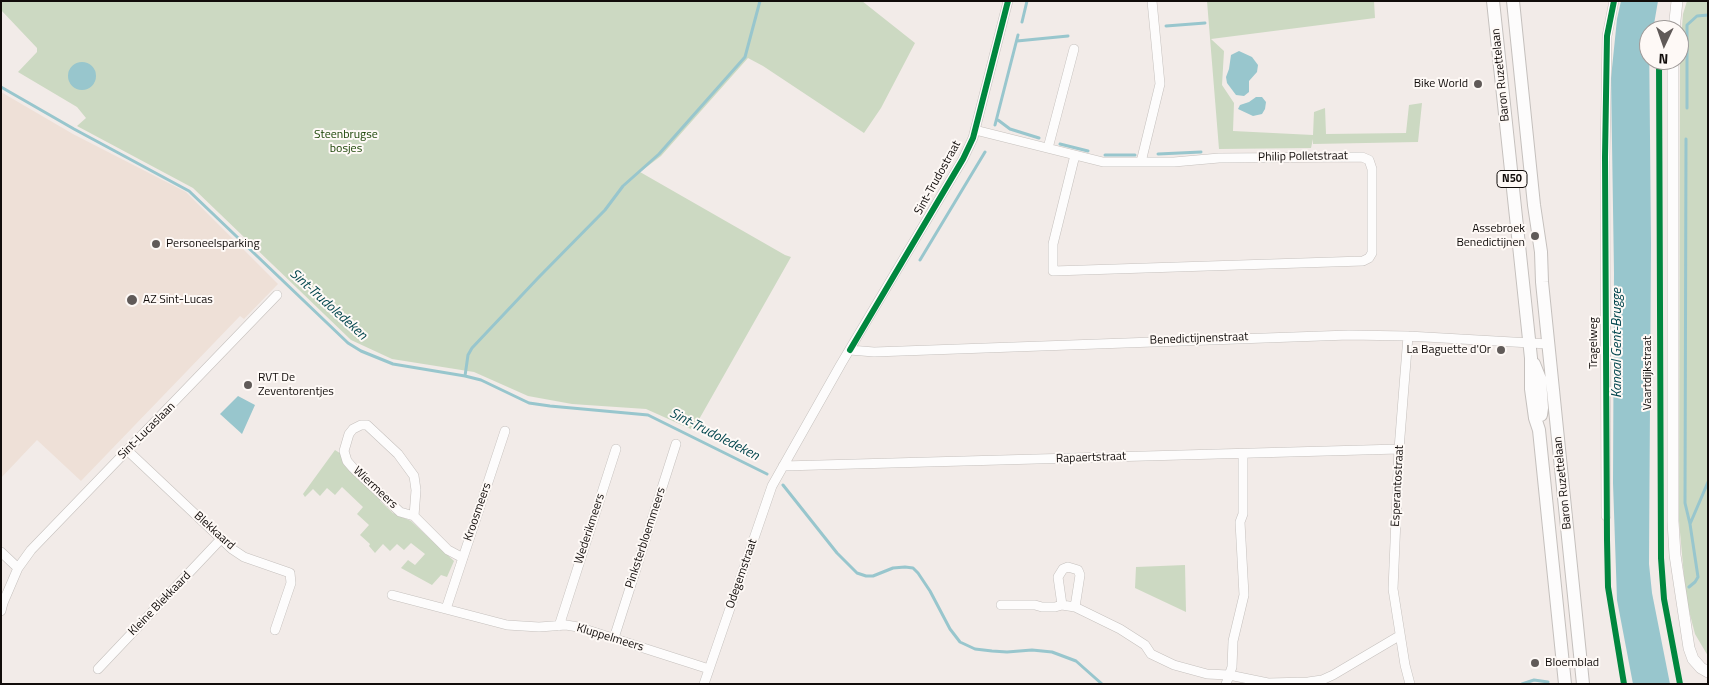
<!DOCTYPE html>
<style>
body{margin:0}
#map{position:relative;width:1709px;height:685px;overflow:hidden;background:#f2ebe8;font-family:"Titillium Web",sans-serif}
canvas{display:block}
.frame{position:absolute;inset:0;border:2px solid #110c0a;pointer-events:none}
.north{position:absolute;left:1639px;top:20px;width:50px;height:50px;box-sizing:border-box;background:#fef9f6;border:1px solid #9f9a98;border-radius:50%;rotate:183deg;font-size:14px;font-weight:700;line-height:20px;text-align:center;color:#110c0a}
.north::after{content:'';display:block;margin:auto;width:18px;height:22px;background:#605a58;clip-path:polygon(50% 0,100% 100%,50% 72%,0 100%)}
</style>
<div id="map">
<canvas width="1709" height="685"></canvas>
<div class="frame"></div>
<div class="north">N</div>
</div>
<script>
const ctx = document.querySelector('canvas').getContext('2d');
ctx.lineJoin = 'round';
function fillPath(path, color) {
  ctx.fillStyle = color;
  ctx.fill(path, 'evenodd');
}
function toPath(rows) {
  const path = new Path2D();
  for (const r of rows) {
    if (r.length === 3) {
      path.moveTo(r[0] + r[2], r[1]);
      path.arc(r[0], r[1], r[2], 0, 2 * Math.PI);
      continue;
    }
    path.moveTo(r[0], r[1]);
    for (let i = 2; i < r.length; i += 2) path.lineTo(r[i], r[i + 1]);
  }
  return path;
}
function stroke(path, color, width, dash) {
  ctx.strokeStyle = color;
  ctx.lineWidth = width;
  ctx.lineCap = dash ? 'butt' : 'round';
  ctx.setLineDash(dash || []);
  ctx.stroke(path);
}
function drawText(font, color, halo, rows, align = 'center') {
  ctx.font = font + ' "Titillium Web",sans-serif';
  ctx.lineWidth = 4;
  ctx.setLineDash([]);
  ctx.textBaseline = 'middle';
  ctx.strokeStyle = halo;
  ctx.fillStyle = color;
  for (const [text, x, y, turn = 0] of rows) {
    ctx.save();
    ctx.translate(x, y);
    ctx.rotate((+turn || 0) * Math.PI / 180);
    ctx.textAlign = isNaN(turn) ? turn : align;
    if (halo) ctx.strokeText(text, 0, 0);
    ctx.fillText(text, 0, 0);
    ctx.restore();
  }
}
const medical = toPath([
 [1,92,73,134,186,192,278,284,244,319,240,316,81,481,37,440,1,478]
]);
const green = toPath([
 [1,1,862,1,915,43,881,108,864,133,763,66,748,58,661,156,640,172,785,255,791,257,693,430,646,409,572,404,528,396,474,372,392,359,351,340,193,188,77,126,86,118,77,107,18,72,37,52,37,48,1,10],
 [1207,1,1374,1,1375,18,1211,39,1224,51,1222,85,1234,103,1233,131,1313,135,1314,112,1325,108,1326,134,1406,133,1409,105,1422,103,1418,142,1313,144,1313,139,1311,148,1219,149],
 [1687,1,1708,1,1708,656,1695,634,1686,599,1679,521,1680,54,1683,14],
 [335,450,343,455,380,498,380,501,393,513,411,521,454,561,447,577,441,575,432,585,401,568,408,560,415,565,425,554,411,543,404,550,397,544,390,551,383,544,375,553,369,546,370,544,360,535,369,525,357,514,363,507,342,487,335,495,327,488,320,496,313,489,305,497,303,494],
 [1185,565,1186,612,1135,588,1136,567]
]);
const water = toPath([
 [1621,1,1658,1,1653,30,1649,30,1651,244,1649,564,1652,593,1670,684,1633,684,1617,600,1613,483,1614,273,1611,78,1617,19],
 [1239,51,1252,57,1258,65,1257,72,1249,81,1249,92,1244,96,1236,95,1227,83,1226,77,1229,69,1231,55],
 [82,76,14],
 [1256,97,1262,97,1266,102,1265,109,1262,114,1253,116,1238,109,1240,105,1249,102],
 [238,396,255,405,242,434,220,414]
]);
const stream = toPath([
 [1022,22,1027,1],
 [1166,26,1205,23],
 [1017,41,1068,36],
 [1,87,74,129,189,191,348,343,361,351,393,364,465,376,481,380,529,403,550,406,648,415,767,474],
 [1687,108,1687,25,1697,16,1708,15],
 [998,120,1010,129,1039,138],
 [995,125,1018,35],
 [1686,139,1685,503,1690,524],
 [1060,144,1088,151],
 [1158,154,1201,152],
 [1105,155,1135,155],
 [920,260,985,152],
 [465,376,468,355,472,348,538,278,605,210,623,186,659,154,745,57,760,1],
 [783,485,837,553,857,573,866,576,873,576,893,568,905,567,913,568,918,573,930,591,950,629,960,642,975,649,992,651,1007,652,1032,650,1052,652,1076,661,1102,684],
 [1689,587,1695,582,1698,577,1690,524,1708,482],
 [1522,684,1534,680,1548,682]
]);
const street = toPath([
 [975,130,1103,162,1174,162,1219,158,1362,157,1369,160,1372,169,1372,253,1369,258,1363,261,1053,271,1053,244,1075,155],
 [1048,148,1074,49],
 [1141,162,1160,84,1152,1],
 [1408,336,1399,449,1393,589,1405,665,1410,684],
 [850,350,874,352,1349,335,1408,336,1548,344],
 [128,451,232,549,244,557,290,573,291,583,275,630],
 [783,466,1399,449],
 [414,516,400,512,353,468,347,461,344,451,349,434,353,429,361,425,367,425,398,454,414,476,416,490,414,516,448,550,463,558],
 [1606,516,1605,157,1607,36,1614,1],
 [1,552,18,568],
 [392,595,507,625,539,627,566,625,578,627,709,669],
 [1001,605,1035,605,1042,607,1055,607,1062,605,1075,607,1120,629,1145,645,1151,654,1174,665,1207,674,1229,675,1268,683,1308,682,1322,680,1333,675,1399,636],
 [1062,605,1058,577,1063,569,1068,567,1078,570,1080,575,1075,607],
 [446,609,505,431],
 [1,611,3,603,18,568,31,550,277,295],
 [559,626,616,449],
 [614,638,676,444],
 [98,669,221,539],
 [704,684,772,486,841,364,963,159,973,138,1008,1],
 [1226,684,1232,667,1233,641,1244,595,1240,522,1243,514,1243,454]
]);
const secondary = toPath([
 [1674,30,1677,1],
 [1673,60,1673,521,1675,555,1689,648,1693,659,1701,668,1708,672]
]);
const primary = toPath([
 [1493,1,1531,358,1531,389,1535,418,1539,430,1565,684],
 [1513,1,1534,205,1541,252,1542,282,1583,684],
 [1534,364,1540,379,1542,408,1541,415]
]);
const cycleway = toPath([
 [1614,1,1607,36,1605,157,1607,540,1608,587,1624,684],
 [1659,60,1661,558,1664,599,1680,684],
 [850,350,963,159,973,138,1008,1]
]);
const markers = [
 [1478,84,5,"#605a58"],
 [1535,236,5,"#605a58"],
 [156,244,5,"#605a58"],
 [132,300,6,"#605a58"],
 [1501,350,5,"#605a58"],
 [248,385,5,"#605a58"],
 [1535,663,5,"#605a58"]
];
const shields = [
 [1512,179,30]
];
const shieldNames = [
 ["N50",1512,179]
];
const streetNames = [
 ["Baron Ruzettelaan",1501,75,-96],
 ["Philip Polletstraat",1303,157,-1],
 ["Sint-Trudostraat",938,178,-61],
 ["Benedictijnenstraat",1199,339,-2],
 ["Tragelweg",1594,343,-90],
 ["Vaartdijkstraat",1648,373,-90],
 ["Sint-Lucaslaan",147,431,-45],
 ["Rapaertstraat",1091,458,-2],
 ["Baron Ruzettelaan",1563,483,-96],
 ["Esperantostraat",1398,486,-87],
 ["Wiermeers",375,488,43],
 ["Kroosmeers",478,512,-71],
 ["Wederikmeers",590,529,-72],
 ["Blekkaard",214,531,42],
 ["Pinksterbloemmeers",646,538,-72],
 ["Odegemstraat",742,574,-71],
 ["Kleine Blekkaard",160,604,-46],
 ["Kluppelmeers",610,638,17]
];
const poiNames = [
 ["Bike World",1468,84,"right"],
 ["Assebroek",1525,229,"right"],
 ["Benedictijnen",1525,243,"right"],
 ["Personeelsparking",166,244],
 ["AZ Sint-Lucas",143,300],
 ["La Baguette d'Or",1491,350,"right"],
 ["RVT De",258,378],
 ["Zeventorentjes",258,392],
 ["Bloemblad",1545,663]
];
const parkNames = [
 ["Steenbrugse",346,135],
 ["bosjes",346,149]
];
const waterNames = [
 ["Sint-Trudoledeken",328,305,42],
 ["Kanaal Gent-Brugge",1618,343,-90],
 ["Sint-Trudoledeken",714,435,27]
];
fillPath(medical, '#eee0d7');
fillPath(green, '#ccd9c2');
fillPath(water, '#98c6cd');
stroke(stream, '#98c6cd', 3);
stroke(street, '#c5c0bd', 10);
stroke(secondary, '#c5c0bd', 12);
stroke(primary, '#c5c0bd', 14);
stroke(street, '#fdfcfc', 9);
stroke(secondary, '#fdfcfc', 11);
stroke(primary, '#fdfcfc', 12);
stroke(cycleway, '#00873e', 6);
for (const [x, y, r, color] of markers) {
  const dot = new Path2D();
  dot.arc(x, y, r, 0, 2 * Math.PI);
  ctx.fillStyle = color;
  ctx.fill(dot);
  stroke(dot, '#fef9f6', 2);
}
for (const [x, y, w] of shields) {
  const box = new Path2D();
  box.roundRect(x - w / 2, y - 8.5, w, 17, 4);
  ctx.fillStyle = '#fef9f6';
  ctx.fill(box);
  stroke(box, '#110c0a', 1);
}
drawText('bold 11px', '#110c0a', null, shieldNames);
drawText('12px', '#110c0a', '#fef9f6', streetNames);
drawText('12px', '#110c0a', '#fef9f6', poiNames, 'left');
drawText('12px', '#174202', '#fef9f6', parkNames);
drawText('italic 14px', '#03464e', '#fef9f6', waterNames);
</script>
